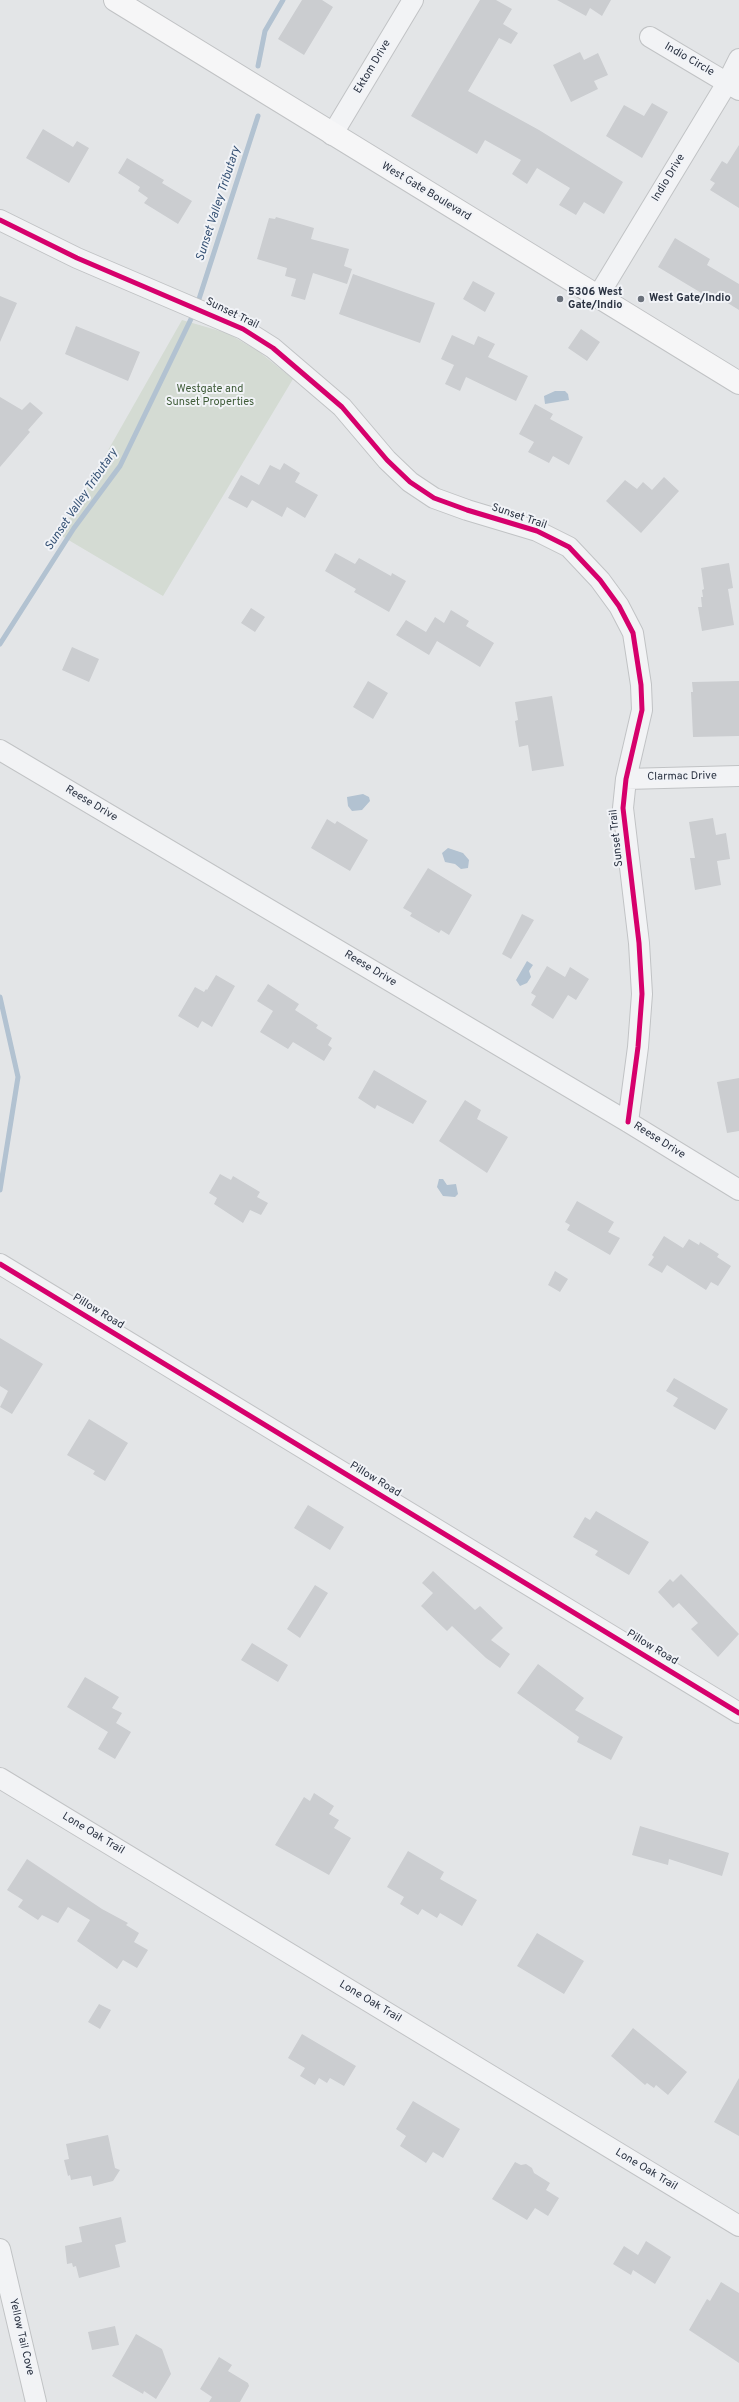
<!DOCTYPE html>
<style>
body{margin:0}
canvas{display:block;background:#e3e5e7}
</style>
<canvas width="739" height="2402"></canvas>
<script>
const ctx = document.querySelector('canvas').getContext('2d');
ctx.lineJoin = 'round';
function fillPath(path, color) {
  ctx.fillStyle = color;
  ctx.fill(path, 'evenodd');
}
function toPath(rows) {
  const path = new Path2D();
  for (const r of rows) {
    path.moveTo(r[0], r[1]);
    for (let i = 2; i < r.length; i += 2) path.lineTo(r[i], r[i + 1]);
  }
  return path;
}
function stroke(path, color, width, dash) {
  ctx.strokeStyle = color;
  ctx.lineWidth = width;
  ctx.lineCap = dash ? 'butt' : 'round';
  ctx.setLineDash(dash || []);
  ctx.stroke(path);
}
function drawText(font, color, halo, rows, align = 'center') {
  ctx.font = font + ' Overpass,sans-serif';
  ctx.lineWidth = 4;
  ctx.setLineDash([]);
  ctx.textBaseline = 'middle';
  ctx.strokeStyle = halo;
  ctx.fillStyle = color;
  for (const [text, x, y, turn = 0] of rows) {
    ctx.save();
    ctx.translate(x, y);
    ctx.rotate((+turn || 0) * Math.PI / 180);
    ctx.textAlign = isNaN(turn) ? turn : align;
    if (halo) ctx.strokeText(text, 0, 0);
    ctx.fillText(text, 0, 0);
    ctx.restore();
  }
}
const green = toPath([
 [182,320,227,333,258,351,293,379,163,596,60,535]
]);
const water = toPath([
 [555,391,565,391,568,394,569,400,545,404,544,396],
 [363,794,369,797,370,801,362,810,352,811,348,806,347,797],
 [448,848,463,853,469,860,468,868,461,869,455,864,445,862,442,853],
 [527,961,533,965,529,971,531,977,527,983,520,986,516,980],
 [439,1179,443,1179,447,1185,456,1184,458,1194,455,1197,443,1196,437,1187]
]);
const stream = toPath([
 [258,66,265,31,283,0],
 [199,299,258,116],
 [0,644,74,528,120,466,191,319],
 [0,997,18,1077,0,1190]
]);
const building = toPath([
 [302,0,322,0,333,7,304,55,278,39],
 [480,0,496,0,512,9,503,24,518,33,511,44,499,38,468,91,539,130,623,182,604,214,584,202,576,215,559,205,570,188,537,168,527,184,512,174,521,160,485,140,477,154,411,116],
 [557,0,611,0,602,16,590,8,586,16],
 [580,52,584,60,598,53,608,75,594,81,598,89,571,102,553,65],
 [652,103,668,112,642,158,606,136,624,105,644,116],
 [43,129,73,147,77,141,89,148,69,183,26,158],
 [739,145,739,208,710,190,715,183,710,180,722,161,727,164],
 [127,158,164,180,162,183,192,201,178,224,144,203,148,198,138,191,140,187,118,173],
 [276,217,314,228,311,239,349,249,344,266,352,269,347,284,313,273,305,300,291,296,296,279,285,276,287,268,257,259,269,218,275,219],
 [675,238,710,259,707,265,739,284,739,310,710,292,708,297,658,267],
 [353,274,435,303,420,343,339,314],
 [473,281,495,293,485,312,463,299],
 [0,296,17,303,0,342],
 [76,326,140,352,128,381,65,354],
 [581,329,600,342,587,361,568,348],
 [452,335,474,345,478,336,495,344,488,357,528,376,516,401,466,377,460,391,445,384,454,365,441,359],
 [0,397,22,410,30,402,43,413,28,430,30,432,0,467],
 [535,404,553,414,550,419,583,437,569,465,553,456,549,463,528,452,534,442,519,434],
 [284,463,300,473,295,482,318,495,305,518,287,507,282,517,252,500,247,508,228,498,241,475,259,485,270,465,280,470],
 [664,477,679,491,641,533,606,501,625,480,637,489,643,482,652,490],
 [335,553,355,564,359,558,391,576,392,573,406,581,389,612,354,592,356,589,325,571],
 [729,563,733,588,728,589,734,625,702,631,698,607,702,607,701,597,703,597,702,590,704,589,701,568],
 [251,608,265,617,255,632,241,623],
 [451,610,469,621,466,626,494,643,480,667,437,641,429,655,396,635,406,620,426,632,435,617,444,623],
 [72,647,99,659,89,682,62,670],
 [368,681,388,693,373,719,353,707],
 [739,681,739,736,693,737,691,692,693,692,692,682],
 [552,696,564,766,532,771,528,745,519,747,515,721,518,720,515,702],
 [713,818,716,835,726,833,730,859,717,861,721,885,695,890,690,858,695,858,689,822],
 [327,819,335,824,337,821,368,840,350,871,311,848],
 [428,868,472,895,449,935,441,930,439,933,410,916,412,913,403,908],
 [522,914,534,920,511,959,502,954],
 [547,966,565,977,570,967,589,979,576,1000,568,995,553,1019,531,1005,536,996,531,993],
 [216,975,235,986,212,1027,202,1021,198,1028,178,1016,195,987,204,992,206,989,207,990],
 [268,984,299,1004,295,1010,318,1025,316,1028,332,1038,328,1045,332,1048,324,1061,293,1042,288,1049,260,1032,273,1011,257,1001],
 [374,1070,427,1101,413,1124,377,1105,375,1109,358,1098],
 [739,1078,739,1131,727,1133,717,1082],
 [465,1100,481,1110,477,1119,508,1137,487,1173,439,1141],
 [220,1174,231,1180,233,1176,260,1192,257,1197,268,1203,261,1215,250,1210,243,1223,214,1204,217,1198,209,1193],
 [577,1201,614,1222,608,1232,620,1238,610,1255,567,1230,570,1225,565,1222],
 [664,1236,683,1248,689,1239,699,1245,700,1242,719,1254,717,1257,731,1266,718,1286,711,1282,706,1290,667,1265,662,1273,648,1265,654,1257,652,1255],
 [555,1271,568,1279,560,1292,548,1285],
 [0,1338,43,1364,12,1414,0,1407,8,1391,0,1386],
 [674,1378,728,1409,715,1430,673,1406,678,1398,666,1391],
 [89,1419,128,1443,105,1481,93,1474,95,1471,67,1455],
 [308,1505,344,1527,330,1550,294,1528],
 [596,1511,649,1542,629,1575,595,1555,598,1551,573,1537,585,1517,590,1520],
 [433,1571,475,1610,480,1606,503,1628,491,1640,510,1654,500,1668,486,1658,452,1626,447,1631,421,1606,433,1593,422,1583],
 [681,1574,739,1634,718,1657,691,1629,698,1623,679,1603,673,1608,658,1592,670,1579,673,1582],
 [315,1585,328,1593,300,1638,287,1629],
 [252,1643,288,1665,278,1682,241,1660],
 [538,1664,584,1698,575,1710,623,1737,611,1760,577,1742,579,1737,517,1693],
 [85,1677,119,1697,112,1708,122,1713,116,1723,131,1732,115,1759,98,1749,108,1732,67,1707],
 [314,1793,334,1806,329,1814,339,1820,334,1828,351,1838,329,1875,275,1845,304,1797,310,1801],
 [640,1826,729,1853,722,1876,669,1859,668,1865,632,1855],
 [408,1851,444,1872,440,1879,477,1900,462,1926,440,1913,437,1918,422,1909,418,1915,400,1904,404,1897,387,1887],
 [27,1859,102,1909,128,1923,126,1925,139,1933,134,1942,148,1950,137,1968,123,1960,117,1969,77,1941,90,1920,68,1907,58,1923,42,1915,38,1920,18,1907,23,1900,7,1890],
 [537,1933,584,1961,564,1994,517,1966],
 [99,2004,111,2010,100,2029,88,2022],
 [633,2028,687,2072,668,2095,656,2085,654,2088,647,2083,645,2085,611,2056],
 [302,2034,356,2066,344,2086,330,2078,327,2083,319,2078,315,2085,300,2076,305,2068,288,2058],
 [739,2078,739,2136,714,2122],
 [413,2101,460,2129,443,2158,433,2152,426,2163,400,2146,406,2136,396,2129],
 [108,2135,115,2168,120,2170,113,2181,93,2186,91,2176,71,2180,70,2175,68,2176,64,2160,69,2159,66,2144],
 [515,2162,521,2165,526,2164,532,2168,534,2173,550,2183,546,2190,559,2198,548,2216,535,2208,527,2220,492,2199],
 [121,2217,126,2242,115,2245,120,2267,79,2278,76,2266,73,2267,72,2263,67,2264,65,2246,82,2242,79,2227],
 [646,2241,671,2257,655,2284,633,2270,631,2275,613,2264,624,2246,638,2255],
 [721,2282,739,2293,739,2363,689,2330,707,2299,710,2301],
 [115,2326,119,2345,92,2350,88,2332],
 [136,2334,162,2349,171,2374,156,2399,144,2391,143,2394,112,2376],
 [219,2357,232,2365,228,2371,248,2383,249,2386,240,2402,209,2402,212,2397,200,2389]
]);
const minor = toPath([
 [650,37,739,90],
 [332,135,413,0],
 [0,220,77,258,243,329,273,348,342,407,387,460,410,482,434,498,467,510,537,531,569,547,600,580,619,606,633,633,641,685,642,710,626,779,623,808,639,943,642,994,638,1047,628,1122],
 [598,296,727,83,739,59],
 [0,750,628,1122,739,1190],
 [626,779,739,776],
 [0,1264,739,1713],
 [0,1778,739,2226],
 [0,2249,36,2402]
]);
const secondary = toPath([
 [115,0,739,383]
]);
const cycleway = toPath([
 [0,220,77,258,243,329,273,348,342,407,387,460,410,482,434,498,467,510,537,531,569,547,600,580,619,606,633,633,641,685,642,710,626,779,623,808,639,943,642,994,638,1047,628,1122],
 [0,1264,739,1713]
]);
const markers = [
 [560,299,4,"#6b717b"],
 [641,299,4,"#6b717b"]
];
const streetNames = [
 ["Indio Circle",689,60,30],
 ["Ektom Drive",373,67,-59],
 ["Indio Drive",669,178,-59],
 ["West Gate Boulevard",426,192,31],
 ["Sunset Trail",232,314,26],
 ["Sunset Trail",519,517,19],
 ["Clarmac Drive",682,777,-1],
 ["Reese Drive",91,804,31],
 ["Sunset Trail",617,838,-96],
 ["Reese Drive",370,969,31],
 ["Reese Drive",659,1141,32],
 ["Pillow Road",98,1312,31],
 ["Pillow Road",375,1480,31],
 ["Pillow Road",652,1648,31],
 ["Lone Oak Trail",93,1834,31],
 ["Lone Oak Trail",370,2002,31],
 ["Lone Oak Trail",646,2170,31],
 ["Yellow Tail Cove",21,2337,77]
];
const poiNames = [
 ["5306 West",568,293],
 ["Gate/Indio",568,306],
 ["West Gate/Indio",649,299]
];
const parkNames = [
 ["Westgate and",210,390],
 ["Sunset Properties",210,403]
];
const waterNames = [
 ["Sunset Valley Tributary",219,204,-72],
 ["Sunset Valley Tributary",82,500,-56]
];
fillPath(green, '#d4dbd3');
fillPath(water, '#b2c2d1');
stroke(stream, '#b2c2d1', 5);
fillPath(building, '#cbcdd0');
stroke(minor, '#c1c3c5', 22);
stroke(secondary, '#c1c3c5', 24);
stroke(minor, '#f2f3f5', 20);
stroke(secondary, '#f6f6f7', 22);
stroke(cycleway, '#d6006c', 5);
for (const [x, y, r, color] of markers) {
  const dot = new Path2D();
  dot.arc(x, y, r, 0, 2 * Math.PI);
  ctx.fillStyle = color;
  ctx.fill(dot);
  stroke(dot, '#f1f3f7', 1.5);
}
drawText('11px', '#2a3241', '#f1f3f7', streetNames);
drawText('bold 11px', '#2a3241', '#f1f3f7', poiNames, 'left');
drawText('11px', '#3f5c38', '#f1f3f7', parkNames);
drawText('italic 12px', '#355174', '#f1f3f7', waterNames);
</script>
